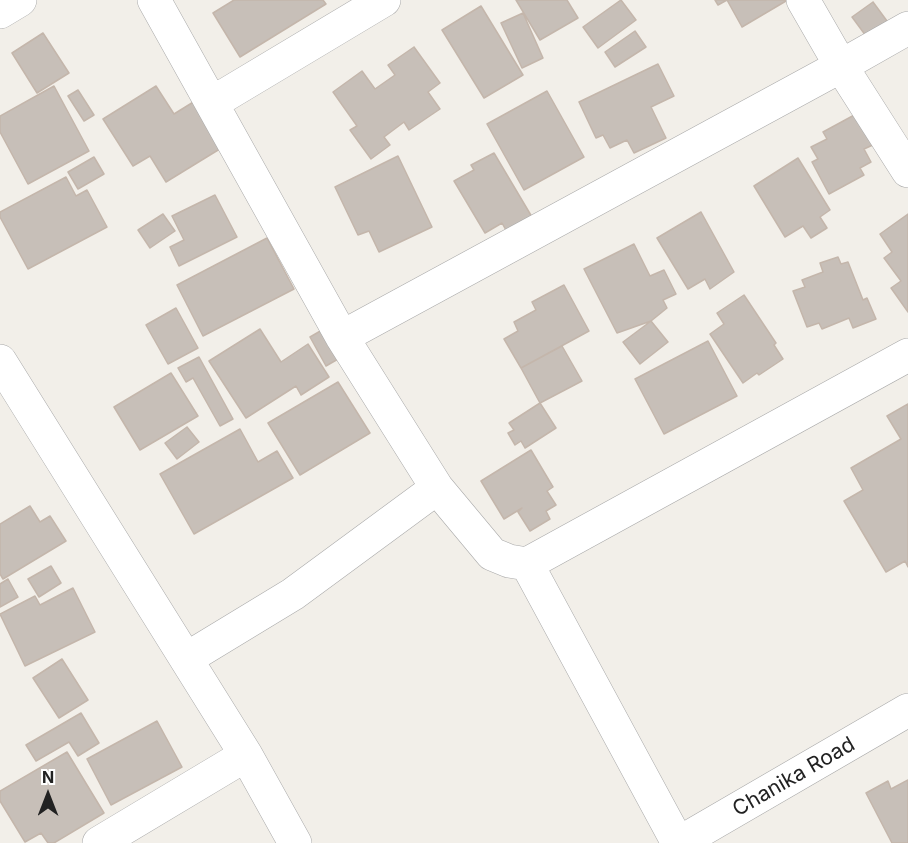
<!DOCTYPE html>
<style>
body{margin:0}
#map{position:relative;width:908px;height:843px;overflow:hidden;background:#f2efe9;font-family:Inter,sans-serif}
canvas{display:block}
.north{position:absolute;left:18px;top:765px;width:60px;height:60px;-webkit-text-stroke:4px #fff;paint-order:stroke;rotate:0deg;font-size:16px;font-weight:700;line-height:24px;text-align:center;color:#222}
.north::after{content:'';display:block;margin:auto;width:21px;height:27px;background:#222;clip-path:polygon(50% 0,100% 100%,50% 72%,0 100%)}
</style>
<div id="map">
<canvas width="908" height="843"></canvas>
<div class="north">N</div>
</div>
<script>
const ctx = document.querySelector('canvas').getContext('2d');
ctx.lineJoin = 'round';
function fillPath(path, color) {
  ctx.fillStyle = color;
  ctx.fill(path, 'evenodd');
}
function toPath(rows) {
  const path = new Path2D();
  for (const r of rows) {
    path.moveTo(r[0], r[1]);
    for (let i = 2; i < r.length; i += 2) path.lineTo(r[i], r[i + 1]);
  }
  return path;
}
function stroke(path, color, width, dash) {
  ctx.strokeStyle = color;
  ctx.lineWidth = width;
  ctx.lineCap = dash ? 'butt' : 'round';
  ctx.setLineDash(dash || []);
  ctx.stroke(path);
}
function drawText(font, color, halo, rows, align = 'center') {
  ctx.font = font + ' Inter,sans-serif';
  ctx.lineWidth = 4.5;
  ctx.setLineDash([]);
  ctx.textBaseline = 'middle';
  ctx.strokeStyle = halo;
  ctx.fillStyle = color;
  for (const [text, x, y, turn = 0] of rows) {
    ctx.save();
    ctx.translate(x, y);
    ctx.rotate((+turn || 0) * Math.PI / 180);
    ctx.textAlign = isNaN(turn) ? turn : align;
    if (halo) ctx.strokeText(text, 0, 0);
    ctx.fillText(text, 0, 0);
    ctx.restore();
  }
}
const building = toPath([
 [234,0,323,0,326,4,240,57,213,13,234,0],
 [516,0,567,0,578,18,540,40,516,0],
 [621,0,636,20,598,48,583,27,621,0],
 [715,0,786,0,786,1,742,27,727,0,718,5,715,0],
 [873,2,887,21,866,36,852,17,873,2],
 [481,6,523,75,484,98,442,30,481,6],
 [523,13,543,58,522,68,501,23,523,13],
 [635,31,646,47,615,67,605,52,635,31],
 [43,33,69,73,37,93,12,53,43,33],
 [414,47,440,83,428,92,440,109,409,130,404,122,384,137,390,145,371,159,350,130,357,126,333,92,362,71,375,89,395,75,388,65,414,47],
 [658,64,674,96,651,107,666,138,634,153,627,140,610,148,603,135,596,138,579,102,658,64],
 [54,86,89,151,28,184,0,132,0,116,54,86],
 [156,86,174,114,195,101,223,147,166,182,150,156,133,166,103,119,156,86],
 [78,90,94,115,84,121,68,96,78,90],
 [547,91,584,157,524,190,487,124,547,91],
 [858,113,875,144,864,149,871,162,860,168,864,175,829,194,812,162,818,159,811,147,827,139,823,132,858,113],
 [494,153,532,217,507,232,502,223,485,233,454,181,474,170,471,165,494,153],
 [398,156,432,227,379,252,369,231,358,235,335,187,398,156],
 [94,157,104,174,78,189,68,172,94,157],
 [798,158,830,210,820,217,827,228,811,238,803,226,785,237,754,186,798,158],
 [66,177,76,196,87,190,107,227,28,269,0,217,0,212,66,177],
 [215,195,237,237,179,266,170,247,184,240,172,216,215,195],
 [701,212,734,272,710,289,705,279,688,289,657,238,701,212],
 [163,214,175,231,150,248,138,230,163,214],
 [908,214,908,312,891,288,901,281,884,258,892,252,880,234,908,214],
 [267,238,294,289,203,336,177,285,267,238],
 [634,244,650,276,664,270,676,294,663,300,667,308,651,321,617,333,584,269,634,244],
 [838,257,841,264,848,262,863,300,867,298,876,319,853,328,849,318,822,329,819,323,807,327,793,291,805,287,802,280,823,272,820,263,838,257],
 [564,285,589,331,521,368,504,339,518,331,514,322,536,310,532,302,564,285],
 [744,295,776,343,774,345,783,359,759,375,757,373,743,383,710,334,724,324,717,313,744,295],
 [176,308,198,348,168,364,146,325,176,308],
 [651,321,668,342,640,364,623,342,651,321],
 [329,326,345,355,326,366,310,337,329,326],
 [260,329,281,362,308,344,329,377,301,395,296,386,246,418,209,361,260,329],
 [708,341,737,396,664,434,635,379,708,341],
 [562,346,582,381,540,403,521,368,562,346],
 [199,357,233,419,220,426,193,378,186,382,178,368,199,357],
 [171,373,198,416,140,450,114,407,171,373],
 [338,382,370,433,300,475,268,423,338,382],
 [540,403,556,428,525,448,521,441,515,445,508,433,514,430,509,423,540,403],
 [908,404,908,567,905,561,886,572,844,501,863,490,851,468,901,439,887,416,908,404],
 [187,427,199,442,177,459,165,443,187,427],
 [240,429,258,462,277,451,293,478,194,534,160,474,240,429],
 [531,450,553,487,547,491,556,505,546,511,550,519,530,531,518,512,522,508,504,519,481,481,531,450],
 [30,506,40,522,50,516,66,541,3,579,0,574,0,524,30,506],
 [51,566,61,583,39,597,28,579,51,566],
 [8,579,18,597,0,607,0,584,8,579],
 [73,588,95,632,25,666,0,614,35,596,40,605,73,588],
 [62,659,88,700,59,718,33,678,62,659],
 [81,713,99,743,78,756,69,742,36,761,26,745,81,713],
 [157,721,182,767,111,805,87,759,157,721],
 [67,752,104,813,54,843,48,843,41,833,25,842,0,801,0,791,67,752],
 [908,780,908,843,892,843,866,793,888,781,891,789,908,780]
]);
const street = toPath([
 [154,0,342,337,437,488,492,554,509,561,527,564,678,843],
 [803,0,841,66,908,171],
 [0,12,20,0],
 [212,103,384,0],
 [342,337,841,66,908,28],
 [0,361,246,755,295,843],
 [527,564,908,355],
 [186,659,293,594,437,488],
 [99,843,246,755],
 [679,843,908,710]
]);
const streetNames = [
 ["Chanika Road",794,777,-30]
];
fillPath(building, '#c7bfb8');
stroke(building, '#c4b6ab', 1.5);
stroke(street, '#a9a9a9', 34);
stroke(street, '#fff', 33);
drawText('21px', '#222', '#fff', streetNames);
</script>
